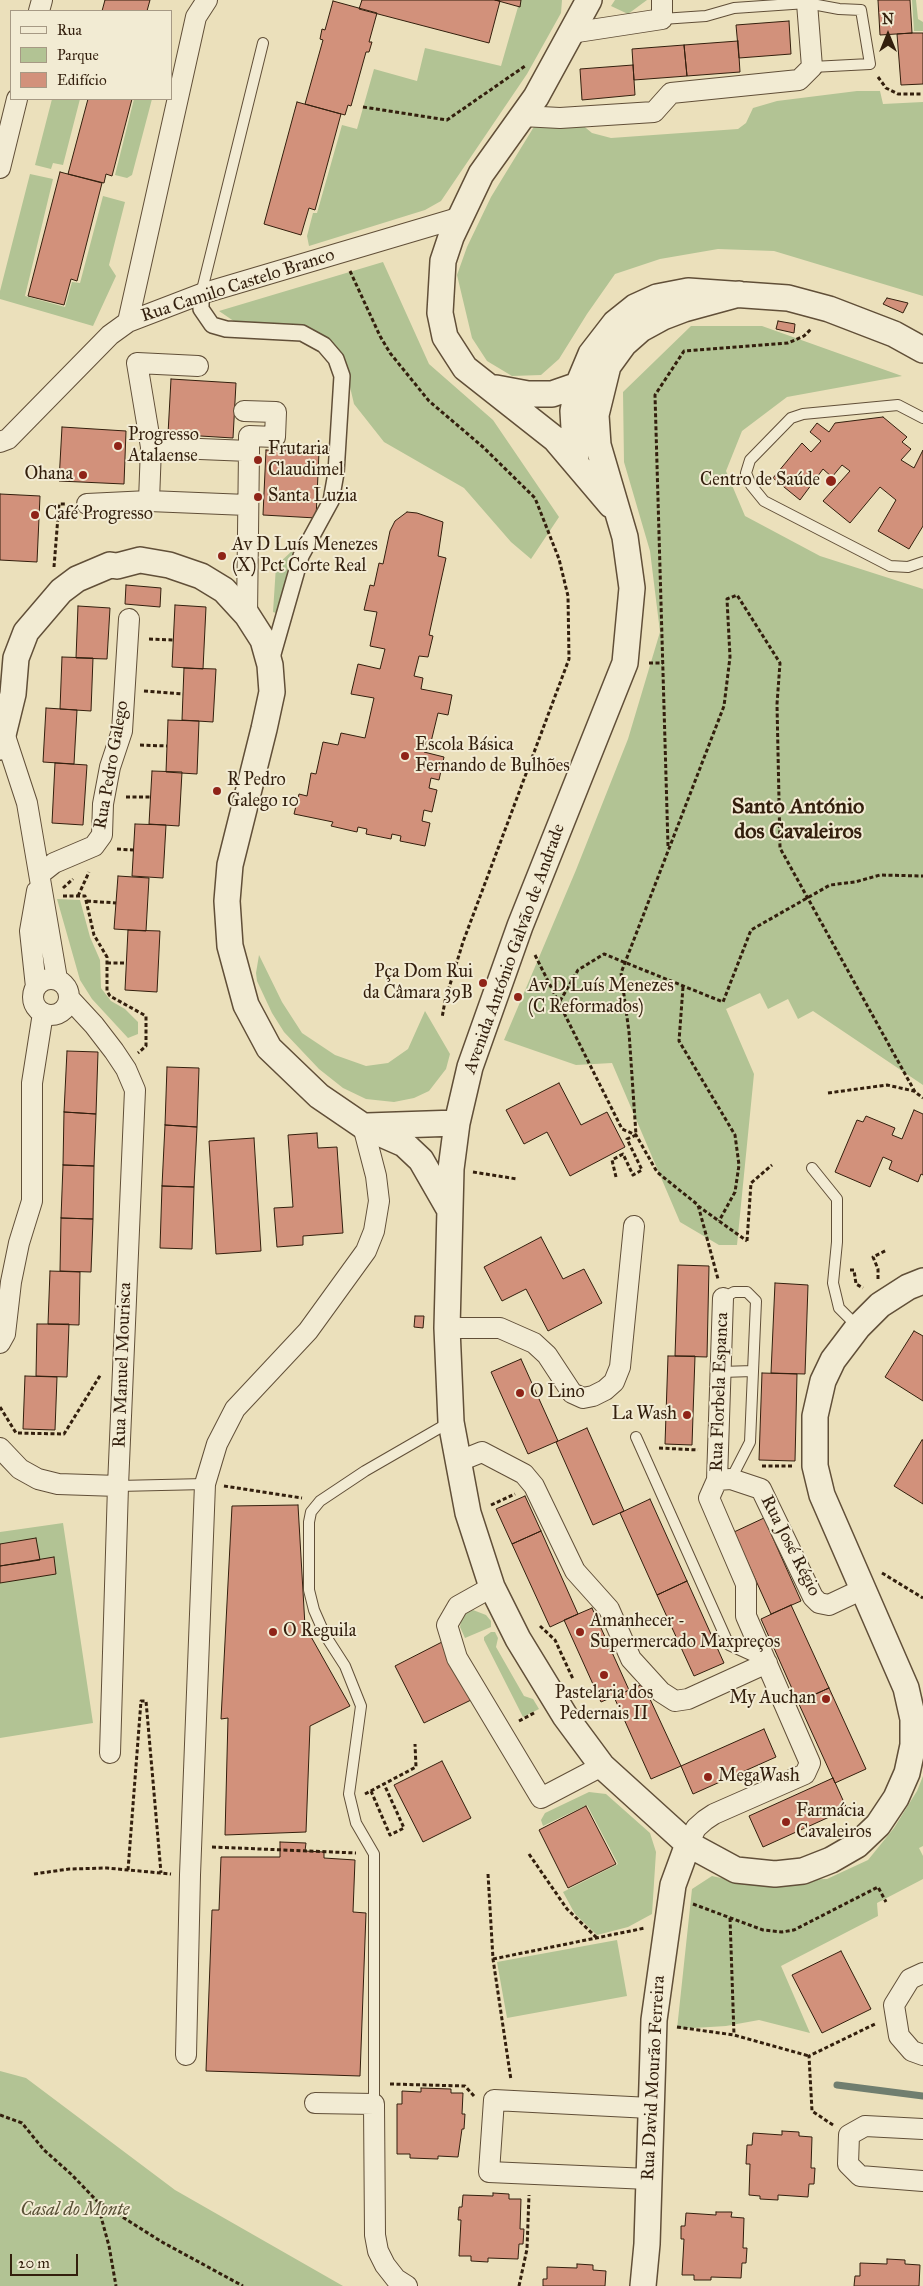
<!DOCTYPE html>
<meta charset="utf-8">
<style>
body{margin:0}
#map{position:relative;width:923px;height:2286px;overflow:hidden;background:#ebe0bb;font-family:"IM FELL Great Primer",serif}
canvas{display:block}
.legend{position:absolute;left:10px;top:10px;width:162px;height:90px;box-sizing:border-box;background:#f2ebd3;border:1px solid #a69984;margin:0;padding:6px 9px;list-style:none;font-size:15px;color:#331f0d}
.legend li{display:flex;align-items:center;gap:10px;height:25px}
.legend b{width:25px;border:1px solid #a69984}
.north{position:absolute;left:863px;top:10px;width:50px;height:50px;-webkit-text-stroke:4px #f2ebd3;paint-order:stroke;rotate:0deg;font-size:14px;font-weight:700;line-height:20px;text-align:center;color:#331f0d}
.north::after{content:'';display:block;margin:auto;width:18px;height:22px;background:#331f0d;clip-path:polygon(50% 0,100% 100%,50% 72%,0 100%)}
.scale{position:absolute;left:10px;top:2254px;width:68px;height:22px;box-sizing:border-box;border:2px solid #331f0d;border-top:0;padding-left:6px;font-size:15px;line-height:18px;white-space:nowrap;color:#331f0d;-webkit-text-stroke:4px #f2ebd3;paint-order:stroke}
</style>
<div id="map">
<canvas width="923" height="2286"></canvas>
<ul class="legend">
<li><b style="height:6px;background:#f2ebd3"></b>Rua</li>
<li><b style="height:14px;background:#b2c394"></b>Parque</li>
<li><b style="height:14px;background:#d2917b"></b>Edifício</li>
</ul>
<div class="north">N</div>
<div class="scale">20 m</div>
</div>
<script>
const ctx = document.querySelector('canvas').getContext('2d');
ctx.lineJoin = 'round';
function fillPath(path, color) {
  ctx.fillStyle = color;
  ctx.fill(path, 'evenodd');
}
function toPath(rows) {
  const path = new Path2D();
  for (const r of rows) {
    if (r.length === 3) {
      path.moveTo(r[0] + r[2], r[1]);
      path.arc(r[0], r[1], r[2], 0, 2 * Math.PI);
      continue;
    }
    path.moveTo(r[0], r[1]);
    for (let i = 2; i < r.length; i += 2) path.lineTo(r[i], r[i + 1]);
  }
  return path;
}
function stroke(path, color, width, dash) {
  ctx.strokeStyle = color;
  ctx.lineWidth = width;
  ctx.lineCap = dash ? 'butt' : 'round';
  ctx.setLineDash(dash || []);
  ctx.stroke(path);
}
function drawText(font, color, halo, rows, align = 'center') {
  ctx.font = font + ' "IM FELL Great Primer",serif';
  ctx.lineWidth = 4;
  ctx.setLineDash([]);
  ctx.textBaseline = 'middle';
  ctx.strokeStyle = halo;
  ctx.fillStyle = color;
  for (const [text, x, y, turn = 0] of rows) {
    ctx.save();
    ctx.translate(x, y);
    ctx.rotate((+turn || 0) * Math.PI / 180);
    ctx.textAlign = isNaN(turn) ? turn : align;
    if (halo) ctx.strokeText(text, 0, 0);
    ctx.fillText(text, 0, 0);
    ctx.restore();
  }
}
const green = toPath([
 [520,0,562,0,561,13,527,74,441,201,425,210,309,246,307,236,313,213,317,213,342,125,357,129,374,69,417,81,425,48,501,66],
 [615,0,647,0,628,14,611,6],
 [912,0,916,0,918,19,923,22,923,31,914,31],
 [857,91,880,91,883,104,923,102,923,296,774,251,718,249,660,259,615,274,587,314,559,359,541,375,512,376,487,361,472,338,457,275,467,247,491,197,535,125,580,123,592,133,611,138,738,129,746,123,753,108,777,101],
 [52,99,80,99,63,165,53,163,51,169,35,165],
 [134,99,152,99,132,175,127,178,115,175],
 [30,174,53,179,25,296,65,307,72,282,80,283,103,196,125,202,109,265,116,276,93,326,0,299,0,291],
 [383,262,429,364,493,420,559,517,531,559,511,542,464,488,384,442,354,404,343,357,312,329,241,326,219,311],
 [691,326,762,326,902,376,787,397,742,431,726,471,745,516,820,556,923,589,923,1085,813,1011,798,1019,788,999,768,1009,760,993,726,1009,754,1074,737,1245,719,1245,680,1222,612,1063,576,1065,504,1040,576,870,628,739,660,632,650,551,624,462,623,392],
 [294,549,298,549,279,614,273,612,276,566],
 [57,899,80,900,90,937,100,960,101,988,111,1001,125,1009,138,1022,138,1034,128,1038,92,999,80,980],
 [259,955,282,1002,302,1033,335,1055,366,1066,388,1063,408,1049,425,1011,450,1054,446,1069,429,1091,414,1098,394,1102,366,1099,343,1088,319,1069,284,1032,272,1013,257,981,256,973],
 [63,1523,93,1723,0,1738,0,1532],
 [473,1610,486,1615,491,1621,491,1627,465,1638,460,1627,461,1621,463,1615],
 [491,1632,495,1632,498,1638,496,1647,524,1696,533,1699,539,1709,523,1717,484,1640,484,1637],
 [923,1776,923,1846,919,1848,923,1856,923,1879,877,1903,878,1916,781,1966,810,2033,759,2020,726,2026,677,2029,692,1889,712,1876,748,1884,789,1880,827,1879,868,1860,894,1828,917,1791],
 [589,1792,606,1794,650,1833,656,1852,652,1914,628,1927,597,1935,575,1914,563,1892,618,1864,587,1805,543,1826,541,1820,545,1813],
 [617,1940,627,1996,507,2018,497,1962],
 [0,2071,26,2078,175,2190,343,2286,0,2286]
]);
const stream = toPath([
 [837,2085,923,2096]
]);
const building = toPath([
 [105,0,150,0,147,11,102,11,105,0],
 [362,0,495,0,500,1,489,43,359,9,362,0],
 [495,0,521,0,520,7,495,0],
 [878,0,910,0,912,33,880,35,878,0],
 [333,1,377,13,369,42,372,42,369,52,366,52,351,106,348,105,345,115,305,104,323,40,320,39,322,29,325,30,333,1],
 [789,21,791,54,739,58,736,25,789,21],
 [912,33,923,33,923,84,901,85,897,34,912,33],
 [738,41,740,72,687,76,684,45,738,41],
 [684,45,687,76,634,80,632,49,684,45],
 [633,65,635,95,582,100,580,69,633,65],
 [88,99,132,99,112,176,106,174,104,183,68,174,88,99],
 [297,102,341,114,315,210,309,208,301,235,264,224,297,102],
 [60,172,102,183,77,281,71,279,64,305,28,296,60,172],
 [887,298,908,303,903,313,883,304,887,298],
 [778,321,795,324,794,333,776,329,778,321],
 [171,379,236,383,233,438,168,434,171,379],
 [883,417,907,437,902,442,911,449,901,460,914,468,923,450,923,526,909,549,878,531,896,500,880,487,850,523,823,501,850,471,842,465,832,477,823,469,800,500,773,478,802,443,811,452,821,441,810,432,817,423,829,432,835,423,883,417],
 [62,427,126,431,124,484,59,481,62,427],
 [266,450,319,452,316,518,263,515,266,450],
 [0,494,40,496,37,562,0,560,0,494],
 [407,512,417,513,443,522,438,556,446,558,429,635,433,636,428,657,419,656,414,676,423,678,421,689,452,695,448,715,438,713,431,742,426,741,424,752,444,757,439,780,431,778,429,788,437,790,432,812,424,810,422,821,430,823,425,846,400,841,401,836,392,834,391,839,366,834,367,829,358,827,357,832,331,826,333,822,294,814,299,794,307,796,311,773,316,774,323,742,338,745,341,733,365,738,374,698,351,694,358,664,380,669,385,649,370,646,377,612,364,610,370,585,374,586,379,563,383,564,390,531,395,521,407,512],
 [126,585,161,588,160,607,125,604,126,585],
 [175,605,206,607,203,669,172,667,175,605],
 [78,606,110,608,107,659,76,658,78,606],
 [62,657,93,658,91,711,60,709,62,657],
 [184,668,216,669,213,722,182,720,184,668],
 [46,708,77,710,74,764,43,762,46,708],
 [168,720,199,721,197,774,166,772,168,720],
 [55,763,87,765,83,825,52,823,55,763],
 [152,771,182,772,179,826,149,824,152,771],
 [135,824,166,825,163,878,132,876,135,824],
 [118,876,149,878,146,931,114,929,118,876],
 [128,930,160,931,157,992,125,990,128,930],
 [67,1051,98,1052,96,1114,64,1112,67,1051],
 [167,1067,199,1068,197,1127,165,1125,167,1067],
 [559,1083,581,1125,607,1112,625,1147,570,1176,547,1132,524,1144,506,1110,559,1083],
 [914,1110,923,1114,923,1175,921,1174,918,1182,889,1169,892,1161,883,1157,870,1187,835,1172,857,1120,863,1122,866,1116,895,1128,892,1135,902,1139,914,1110],
 [64,1112,96,1114,94,1166,63,1165,64,1112],
 [165,1125,197,1127,194,1187,162,1186,165,1125],
 [317,1133,318,1148,337,1147,343,1233,303,1236,303,1245,277,1247,274,1208,293,1207,288,1135,317,1133],
 [254,1138,261,1251,216,1254,209,1141,254,1138],
 [63,1165,94,1166,93,1219,61,1218,63,1165],
 [162,1186,194,1187,192,1249,160,1248,162,1186],
 [61,1218,93,1219,91,1272,60,1271,61,1218],
 [541,1237,563,1279,584,1269,602,1303,548,1331,526,1289,502,1301,484,1267,541,1237],
 [678,1265,709,1266,707,1357,675,1356,678,1265],
 [50,1271,80,1272,79,1325,48,1324,50,1271],
 [775,1283,808,1285,805,1374,771,1373,775,1283],
 [415,1316,424,1316,423,1328,414,1327,415,1316],
 [37,1324,69,1324,67,1377,36,1376,37,1324],
 [914,1331,923,1336,923,1401,885,1377,914,1331],
 [668,1356,695,1356,692,1445,665,1444,668,1356],
 [521,1359,558,1441,528,1454,491,1372,521,1359],
 [762,1373,797,1374,795,1461,759,1460,762,1373],
 [25,1376,57,1377,55,1430,23,1429,25,1376],
 [587,1428,624,1511,593,1525,556,1442,587,1428],
 [922,1440,923,1440,923,1504,894,1486,922,1440],
 [525,1496,541,1531,512,1544,496,1509,525,1496],
 [650,1499,687,1581,657,1595,620,1513,650,1499],
 [298,1505,305,1626,350,1706,310,1726,306,1832,225,1835,228,1718,221,1719,232,1506,298,1505],
 [764,1518,801,1601,771,1614,734,1532,764,1518],
 [541,1531,578,1614,550,1627,512,1544,541,1531],
 [36,1538,40,1560,0,1566,0,1544,36,1538],
 [54,1557,56,1574,0,1583,0,1566,54,1557],
 [687,1581,724,1663,694,1676,657,1595,687,1581],
 [791,1605,829,1688,798,1702,761,1619,791,1605],
 [592,1608,629,1690,601,1702,564,1620,592,1608],
 [442,1642,471,1700,424,1723,395,1666,442,1642],
 [643,1684,681,1766,651,1779,614,1697,643,1684],
 [829,1688,866,1769,835,1783,798,1702,829,1688],
 [764,1729,776,1757,693,1794,681,1766,764,1729],
 [442,1761,471,1818,423,1842,394,1785,442,1761],
 [833,1778,847,1809,763,1847,749,1816,833,1778],
 [586,1806,616,1864,568,1888,539,1830,586,1806],
 [280,1842,306,1843,305,1851,324,1852,324,1858,355,1860,353,1912,366,1913,360,2076,206,2071,212,1910,219,1910,221,1857,280,1857,280,1842],
 [841,1951,871,2009,822,2033,792,1975,841,1951],
 [421,2088,451,2089,451,2093,463,2093,462,2114,465,2114,464,2129,462,2129,458,2157,438,2156,438,2159,410,2158,410,2154,397,2154,397,2104,402,2104,402,2091,421,2092,421,2088],
 [782,2131,799,2132,799,2136,812,2137,811,2168,815,2168,814,2184,809,2184,808,2197,778,2195,778,2200,760,2199,760,2196,749,2195,750,2164,746,2164,747,2145,752,2145,753,2133,782,2135,782,2131],
 [493,2193,509,2194,509,2199,521,2199,520,2229,524,2229,523,2244,519,2244,518,2259,488,2258,488,2262,471,2261,471,2256,459,2256,461,2220,458,2220,459,2207,462,2207,463,2195,493,2196,493,2193],
 [716,2212,732,2212,731,2217,744,2218,743,2248,747,2248,746,2263,742,2263,741,2278,711,2277,711,2280,694,2280,694,2275,682,2275,684,2239,681,2239,681,2226,685,2226,686,2213,716,2215,716,2212],
 [887,2259,905,2260,905,2264,920,2265,919,2286,854,2286,855,2276,860,2276,860,2263,887,2264,887,2259],
 [577,2264,593,2265,593,2270,606,2271,605,2286,543,2286,543,2279,547,2279,547,2267,577,2268,577,2264]
]);
const path = toPath([
 [878,77,886,88,898,94,923,94],
 [363,107,447,120,525,66],
 [350,271,380,336,390,353,429,401,483,447,535,498,559,559,568,596,569,659,463,942,445,1001,442,1018],
 [54,567,59,504,67,504],
 [149,639,173,640],
 [649,663,663,663],
 [144,691,183,694],
 [140,745,167,746],
 [126,797,151,797],
 [668,846,655,395,684,351,788,343,804,336,812,328],
 [117,849,133,850],
 [63,888,73,879],
 [63,896,85,896,94,935,107,957,107,991,110,996,146,1016,146,1046,138,1053],
 [78,896,89,872],
 [87,901,116,903],
 [535,955,622,1129,636,1135,657,1172,698,1205,718,1279],
 [107,963,126,963],
 [683,987,679,1041,735,1135,739,1165,735,1192,719,1221],
 [560,1001,578,970,604,954,723,1002,751,930,830,885,855,882,880,875,923,876],
 [828,1093,887,1085,914,1091],
 [473,1172,517,1179],
 [616,1177,612,1160,623,1154,633,1175,642,1170,627,1139,636,1135,629,1032,621,973,724,706,730,657,727,599,737,595,780,663,777,704,780,848,915,1092,923,1098],
 [698,1206,747,1241],
 [747,1241,751,1183,772,1165],
 [850,1270,854,1270,856,1284,863,1288],
 [878,1279,878,1269,873,1257,887,1250],
 [0,1407,16,1433,64,1434,101,1374],
 [659,1448,698,1450],
 [762,1466,793,1466],
 [224,1486,302,1498],
 [491,1505,515,1494],
 [882,1573,923,1598],
 [540,1626,555,1640,573,1679],
 [519,1721,536,1712],
 [371,1791,390,1835,404,1828,384,1784],
 [365,1794,416,1767,415,1744],
 [212,1847,356,1853],
 [529,1854,567,1909,598,1939],
 [128,1870,141,1701,146,1701,161,1873],
 [34,1874,69,1869,107,1868,171,1874],
 [488,1874,493,1959,511,2080],
 [693,1904,763,1930,782,1932,794,1930,878,1887,886,1902],
 [730,1918,734,2035],
 [493,1959,645,1928],
 [677,2027,734,2035,809,2056],
 [390,2084,465,2086,474,2096],
 [0,2115,22,2123,44,2150,71,2174,97,2201,162,2242,243,2286],
 [833,2125,812,2111,809,2056,877,2023],
 [97,2202,109,2246,116,2286],
 [519,2286,527,2249,529,2195]
]);
const service = toPath([
 [662,19,706,16,734,8,807,3,839,9,861,10,870,64,812,67],
 [201,294,263,43],
 [923,418,898,405,803,414,791,418,750,460,746,473,751,485,764,501,890,566,908,567,923,562],
 [812,1168,837,1199,837,1242,833,1283,839,1308,858,1327],
 [723,1298,734,1292,747,1292,756,1301,750,1442,731,1479],
 [721,1372,753,1371],
 [636,1437,729,1645,764,1661],
 [118,1486,205,1484],
 [374,2104,374,1854,356,1823,349,1794,361,1706,345,1666,325,1635,314,1610,309,1590,309,1522,311,1512,320,1501,365,1471,450,1422]
]);
const pedestrian = toPath([
 [201,294,201,309,212,325,226,329,302,333,324,345,336,359,342,376,336,473,331,501,301,556,271,661]
]);
const minor = toPath([
 [39,11,42,0],
 [571,33,662,19,662,0],
 [522,116,560,118,654,112,671,93,799,80,812,67,807,3],
 [0,168,17,99],
 [128,322,196,17,207,0],
 [244,411,276,412,275,437,249,436,249,451],
 [0,442,8,439,110,335,128,322,201,294,461,217],
 [151,447,137,363,198,366],
 [87,504,149,501],
 [247,505,149,501,151,447,249,451,247,615],
 [4,733,27,803,57,979],
 [40,874,54,863,94,846,102,835,103,804,110,767,122,731,129,619],
 [51,997,18],
 [36,987,30,931,37,891],
 [69,998,94,1025,114,1051,126,1069,135,1090,118,1486,110,1753],
 [447,1328,500,1328,534,1343,547,1355,572,1393,583,1398,593,1396,605,1390,614,1382,620,1367,634,1226],
 [0,1343,5,1334,11,1282,19,1243,32,1201,32,1083,43,1013],
 [0,1448,20,1469,38,1479,58,1484,118,1486],
 [457,1462,482,1452,524,1474,534,1486,575,1571,609,1609,631,1659,661,1692,675,1701,688,1699,767,1663],
 [717,1480,731,1479,761,1489,813,1597,819,1603,829,1605,863,1589],
 [492,1587,458,1606,447,1625,457,1658,541,1798,602,1766],
 [688,1844,696,1828,705,1820,714,1814,805,1774,810,1763,746,1616,746,1584,709,1498,717,1480,723,1298],
 [923,1973,910,1979,894,2005,899,2036,912,2051,923,2055],
 [186,2055,190,1875,205,1484,217,1444,235,1409,308,1331,366,1251,374,1231,379,1201,376,1176,363,1126],
 [315,2103,374,2104,375,2235,378,2251,385,2265,396,2279,407,2286],
 [923,2129,865,2126,849,2135,848,2164,860,2176,923,2181],
 [649,2179,489,2172,494,2100,650,2108]
]);
const tertiary = toPath([
 [589,0,536,97,481,174,451,237,443,261,440,313,445,337,465,368,555,439,611,505],
 [739,294,684,309,663,317,641,329,624,344,608,366,596,415,598,445,625,537,632,588,625,663,520,926,470,1067,457,1123,451,1169,447,1328,451,1422,468,1513,492,1587,518,1639,565,1716,602,1766,688,1844,736,1870,775,1874,803,1871,831,1860,857,1845,878,1825,896,1798,907,1773,913,1745,913,1719,906,1688,822,1495,815,1466,815,1416,823,1381,833,1360,858,1327,880,1305,908,1287,923,1281],
 [496,388,528,394,552,394,578,385,590,378],
 [576,462,573,411,578,385,591,354,615,323,635,307,657,297,688,291,788,298,829,309,894,334,923,350],
 [0,747,13,694,16,658,26,632,61,591,77,579,110,565,117,566,140,560,169,565,201,576,224,590,247,615,263,640,270,665,272,692,264,729,230,865,227,901,230,946,246,1005,269,1048,319,1096,363,1126,404,1144,421,1160,448,1207],
 [367,1126,457,1123],
 [643,2286,647,2244,654,2020,673,1885,688,1844]
]);
const markers = [
 [118,446,5,"#8f2418"],
 [258,460,5,"#8f2418"],
 [83,475,5,"#8f2418"],
 [831,481,6,"#8f2418"],
 [258,497,5,"#8f2418"],
 [35,515,5,"#8f2418"],
 [222,556,5,"#8f2418"],
 [405,756,5,"#8f2418"],
 [217,791,5,"#8f2418"],
 [483,983,5,"#8f2418"],
 [518,997,5,"#8f2418"],
 [520,1393,5,"#8f2418"],
 [687,1415,5,"#8f2418"],
 [273,1632,5,"#8f2418"],
 [580,1632,5,"#8f2418"],
 [604,1675,5,"#8f2418"],
 [826,1699,5,"#8f2418"],
 [708,1777,5,"#8f2418"],
 [786,1822,5,"#8f2418"]
];
const streetNames = [
 ["Rua Camilo Castelo Branco",238,286,-18],
 ["Rua Pedro Galego",112,765,-80],
 ["Avenida António Galvão de Andrade",515,949,-70],
 ["Rua Manuel Mourisca",123,1365,-88],
 ["Rua Florbela Espanca",720,1392,-88],
 ["Rua José Régio",790,1546,63],
 ["Rua David Mourão Ferreira",654,2078,-87]
];
const poiNames = [
 ["Progresso",128,436],
 ["Atalaense",128,457],
 ["Frutaria",268,450],
 ["Claudimel",268,471],
 ["Ohana",73,475,"right"],
 ["Centro de Saúde",820,481,"right"],
 ["Santa Luzia",268,497],
 ["Café Progresso",45,515],
 ["Av D Luís Menezes",232,546],
 ["(X) Pct Corte Real",232,567],
 ["Escola Básica",415,746],
 ["Fernando de Bulhões",415,767],
 ["R Pedro",227,781],
 ["Galego 10",227,802],
 ["Pça Dom Rui",473,973,"right"],
 ["da Câmara 39B",473,994,"right"],
 ["Av D Luís Menezes",528,987],
 ["(C Reformados)",528,1008],
 ["O Lino",530,1393],
 ["La Wash",677,1415,"right"],
 ["Amanhecer -",590,1622],
 ["Supermercado Maxpreços",590,1643],
 ["O Reguila",283,1632],
 ["Pastelaria dos",604,1694,"center"],
 ["Pedernais II",604,1715,"center"],
 ["My Auchan",816,1699,"right"],
 ["MegaWash",718,1777],
 ["Farmácia",796,1812],
 ["Cavaleiros",796,1833]
];
const parkNames = [
 ["Casal do Monte",75,2211]
];
const districtNames = [
 ["Santo António",798,808],
 ["dos Cavaleiros",798,833]
];
fillPath(green, '#b2c394');
stroke(stream, '#707e6f', 7);
fillPath(building, '#d2917b');
stroke(building, '#331f0d', 1);
stroke(service, '#614f38', 12);
stroke(pedestrian, '#614f38', 18);
stroke(minor, '#614f38', 22);
stroke(tertiary, '#614f38', 28);
stroke(path, '#331f0d', 3, [4, 2.5]);
stroke(service, '#f2ebd3', 10);
stroke(pedestrian, '#f2ebd3', 15);
stroke(minor, '#f2ebd3', 20);
stroke(tertiary, '#f2ebd3', 25);
for (const [x, y, r, color] of markers) {
  const dot = new Path2D();
  dot.arc(x, y, r, 0, 2 * Math.PI);
  ctx.fillStyle = color;
  ctx.fill(dot);
  stroke(dot, '#f2ebd3', 2);
}
drawText('18px', '#331f0d', '#f2ebd3', streetNames);
drawText('18px', '#331f0d', '#f2ebd3', poiNames, 'left');
drawText('italic 18px', '#595036', '#f2ebd3', parkNames);
drawText('bold 22px', '#331f0d', '#f2ebd3', districtNames);
</script>
